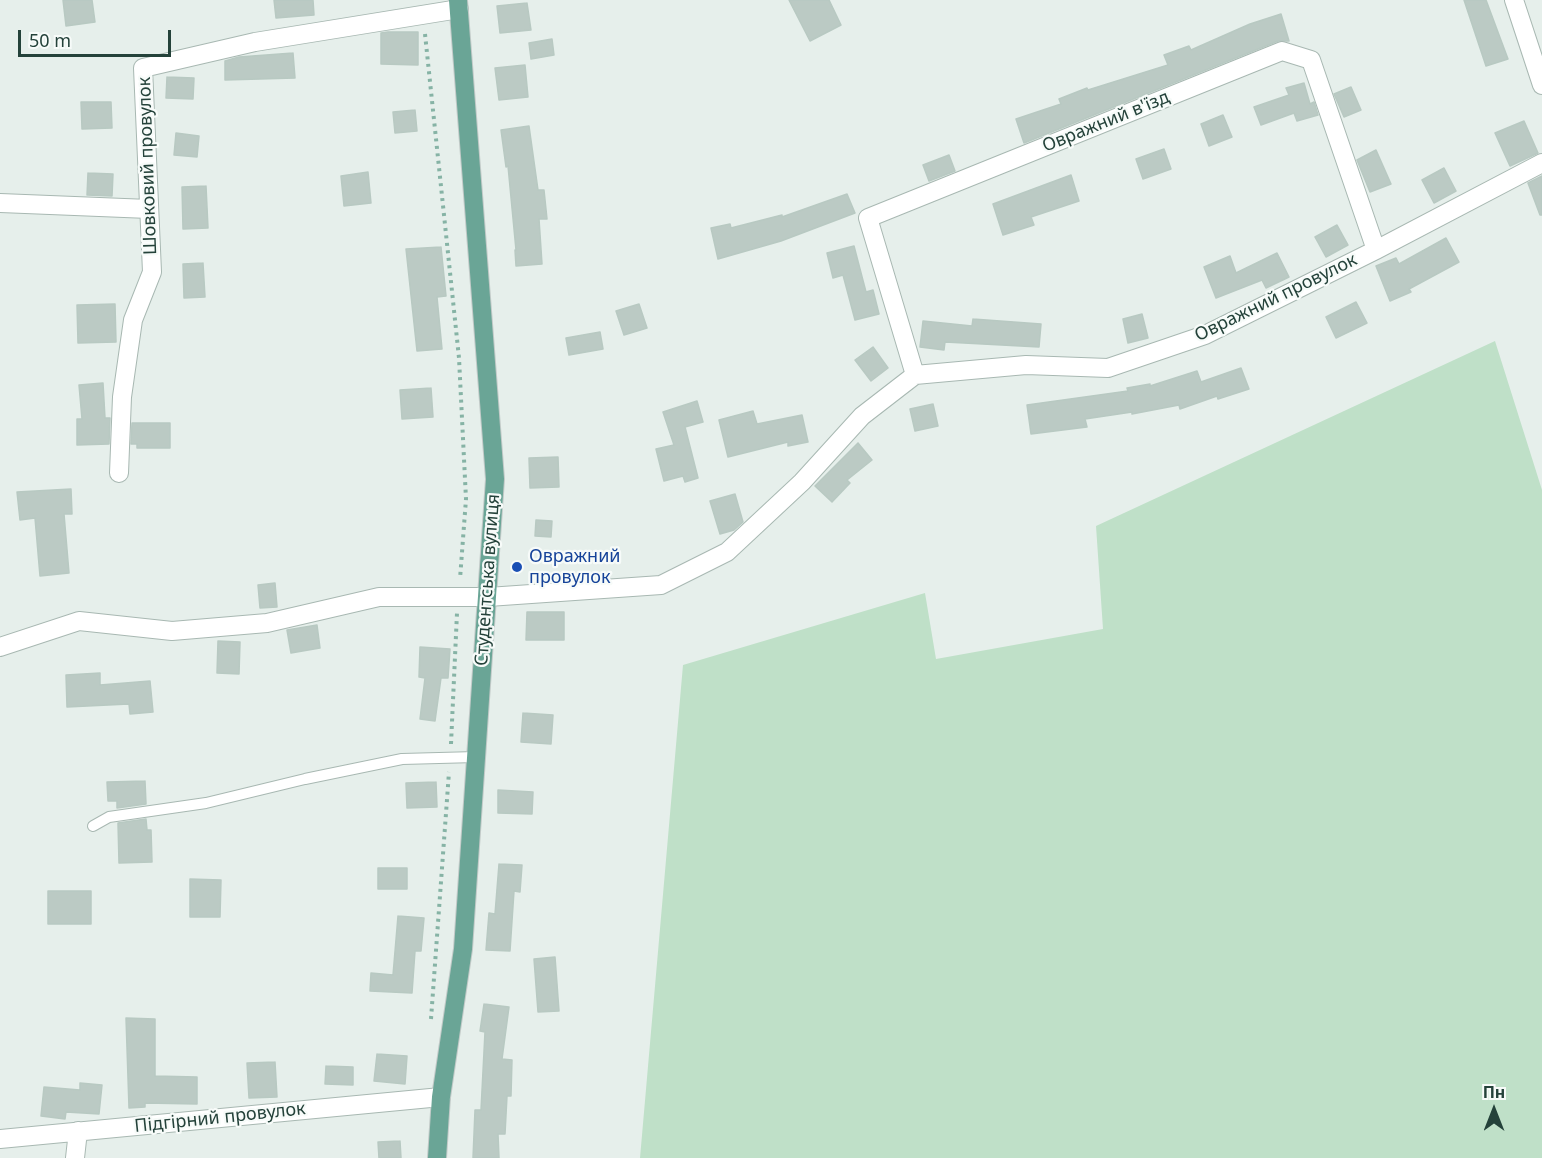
<!DOCTYPE html>
<meta charset="utf-8">
<style>
body{margin:0}
#map{position:relative;width:1542px;height:1158px;overflow:hidden;background:#e6efeb;font-family:"Noto Sans",sans-serif}
canvas{display:block}
.north{position:absolute;left:1464px;top:1080px;width:60px;height:60px;-webkit-text-stroke:4px #f7fbf9;paint-order:stroke;rotate:0deg;font-size:16px;font-weight:700;line-height:24px;text-align:center;color:#24423a}
.north::after{content:'';display:block;margin:auto;width:21px;height:27px;background:#24423a;clip-path:polygon(50% 0,100% 100%,50% 72%,0 100%)}
.scale{position:absolute;left:18px;top:30px;width:153px;height:27px;box-sizing:border-box;border:3px solid #24423a;border-top:0;padding-left:8px;font-size:18px;line-height:21px;white-space:nowrap;color:#24423a;-webkit-text-stroke:4px #f7fbf9;paint-order:stroke}
</style>
<div id="map">
<canvas width="1542" height="1158"></canvas>
<div class="north">Пн</div>
<div class="scale">50 m</div>
</div>
<script>
const ctx = document.querySelector('canvas').getContext('2d');
ctx.lineJoin = 'round';
function fillPath(path, color) {
  ctx.fillStyle = color;
  ctx.fill(path, 'evenodd');
}
function toPath(rows) {
  const path = new Path2D();
  for (const r of rows) {
    path.moveTo(r[0], r[1]);
    for (let i = 2; i < r.length; i += 2) path.lineTo(r[i], r[i + 1]);
  }
  return path;
}
function stroke(path, color, width, dash) {
  ctx.strokeStyle = color;
  ctx.lineWidth = width;
  ctx.lineCap = dash ? 'butt' : 'round';
  ctx.setLineDash(dash || []);
  ctx.stroke(path);
}
function drawText(font, color, halo, rows, align = 'center') {
  ctx.font = font + ' "Noto Sans",sans-serif';
  ctx.lineWidth = 4.5;
  ctx.setLineDash([]);
  ctx.textBaseline = 'middle';
  ctx.strokeStyle = halo;
  ctx.fillStyle = color;
  for (const [text, x, y, turn = 0] of rows) {
    ctx.save();
    ctx.translate(x, y);
    ctx.rotate((+turn || 0) * Math.PI / 180);
    ctx.textAlign = isNaN(turn) ? turn : align;
    if (halo) ctx.strokeText(text, 0, 0);
    ctx.fillText(text, 0, 0);
    ctx.restore();
  }
}
const green = toPath([
 [1495,341,1542,490,1542,1158,640,1158,683,665,925,593,936,659,1103,629,1096,526]
]);
const building = toPath([
 [63,0,92,0,95,22,66,26,63,0],
 [274,0,313,0,314,15,276,18,274,0],
 [789,0,829,0,841,25,810,41,789,0],
 [1464,0,1486,0,1508,59,1486,66,1464,0],
 [527,3,531,30,500,33,497,6,527,3],
 [1281,14,1289,41,1278,41,1024,143,1016,119,1061,104,1059,99,1087,88,1088,90,1168,65,1164,55,1189,46,1191,50,1250,24,1281,14],
 [388,32,418,32,418,65,381,64,381,33,388,32],
 [552,39,554,55,531,59,529,43,552,39],
 [293,53,295,78,225,80,225,61,239,57,293,53],
 [525,65,528,97,499,100,495,68,525,65],
 [167,77,194,78,193,99,166,98,167,77],
 [1304,83,1310,104,1314,102,1318,115,1297,121,1294,113,1261,125,1254,107,1289,95,1286,88,1304,83],
 [1351,87,1361,110,1344,117,1334,94,1351,87],
 [81,102,111,102,112,128,82,129,81,102],
 [415,110,417,131,395,133,393,112,415,110],
 [1223,115,1232,137,1209,146,1201,124,1223,115],
 [1524,121,1538,153,1510,166,1495,133,1524,121],
 [529,126,538,190,544,190,547,219,539,219,542,264,516,266,515,250,516,250,508,166,506,167,501,130,529,126],
 [176,133,199,136,197,157,174,155,176,133],
 [1164,149,1171,169,1143,179,1136,159,1164,149],
 [1376,150,1391,184,1370,192,1357,160,1376,150],
 [949,155,955,171,929,181,923,165,949,155],
 [1444,168,1456,191,1434,203,1422,180,1444,168],
 [368,172,371,203,344,206,341,176,368,172],
 [88,173,113,174,112,196,87,195,88,173],
 [1071,175,1079,201,1031,217,1034,225,1003,235,993,204,1071,175],
 [1542,176,1542,215,1540,215,1528,183,1542,176],
 [206,186,208,228,183,229,182,187,206,186],
 [847,194,855,213,781,241,718,259,711,228,730,224,731,228,782,215,782,217,847,194],
 [1337,225,1348,245,1326,257,1315,237,1337,225],
 [1446,238,1459,262,1409,289,1411,292,1390,301,1376,266,1396,258,1399,264,1446,238],
 [854,246,866,292,873,290,879,314,855,320,843,275,833,278,827,253,854,246],
 [441,247,446,296,437,297,442,349,417,351,406,249,441,247],
 [1277,253,1289,277,1266,288,1262,280,1216,298,1204,267,1230,256,1236,273,1277,253],
 [203,263,205,297,184,298,183,264,203,263],
 [1356,302,1367,323,1336,338,1326,317,1356,302],
 [115,304,116,342,78,343,77,305,115,304],
 [639,304,647,328,624,335,616,311,639,304],
 [1142,314,1148,338,1128,343,1123,319,1142,314],
 [973,319,1041,324,1039,347,945,342,944,350,920,347,923,321,972,326,973,319],
 [600,332,603,349,569,355,566,338,600,332],
 [873,347,888,368,871,381,855,360,873,347],
 [1241,368,1249,389,1218,399,1217,396,1180,409,1179,405,1132,414,1132,412,1085,419,1087,427,1031,434,1027,405,1128,391,1127,388,1150,384,1150,386,1197,371,1201,382,1241,368],
 [103,383,105,418,110,418,109,444,77,445,77,419,82,419,79,385,103,383],
 [431,388,433,417,402,419,400,390,431,388],
 [697,401,703,422,685,427,698,478,685,482,683,476,664,481,656,449,674,445,663,412,697,401],
 [933,404,938,426,915,431,910,409,933,404],
 [753,411,757,424,802,415,808,442,788,446,788,442,728,457,719,420,753,411],
 [132,423,170,423,170,448,137,448,137,444,131,444,132,423],
 [858,443,872,460,847,480,850,483,832,502,815,486,858,443],
 [558,457,559,487,530,488,529,458,558,457],
 [71,489,72,514,64,514,69,573,40,576,35,518,20,520,17,492,71,489],
 [735,494,743,522,734,530,720,534,710,501,735,494],
 [536,520,552,521,551,537,535,536,536,520],
 [275,583,277,607,260,608,258,585,275,583],
 [527,612,564,612,564,640,526,640,527,612],
 [317,625,320,648,291,653,287,630,317,625],
 [218,641,240,642,239,674,217,673,218,641],
 [420,647,450,649,448,678,441,678,435,721,420,719,425,678,419,677,420,647],
 [100,673,100,685,150,681,153,712,130,714,129,704,67,707,66,675,100,673],
 [523,713,553,715,551,744,521,742,523,713],
 [145,781,146,804,117,808,117,801,108,801,107,782,145,781],
 [436,782,437,807,407,808,406,783,436,782],
 [498,790,533,792,532,814,498,813,498,790],
 [146,819,147,830,151,830,152,862,119,863,118,823,146,819],
 [499,864,522,865,520,892,514,891,510,951,486,950,489,913,495,914,499,864],
 [378,868,407,868,407,889,378,889,378,868],
 [190,879,221,880,220,917,190,917,190,879],
 [48,891,91,891,91,924,48,924,48,891],
 [398,916,424,918,421,951,415,951,412,993,370,991,371,973,393,975,398,916],
 [555,957,559,1011,538,1012,534,959,555,957],
 [484,1004,509,1007,502,1059,512,1060,511,1096,507,1096,505,1134,498,1134,499,1158,473,1158,475,1110,481,1110,485,1032,480,1031,484,1004],
 [126,1018,155,1019,155,1076,197,1077,197,1104,145,1103,145,1107,129,1108,126,1018],
 [377,1054,407,1056,405,1084,374,1081,377,1054],
 [275,1062,277,1097,249,1098,247,1063,275,1062],
 [326,1066,353,1067,353,1085,325,1084,326,1066],
 [80,1083,102,1085,99,1114,66,1112,65,1119,41,1116,44,1087,80,1090,80,1083],
 [400,1141,401,1158,379,1158,378,1142,400,1141]
]);
const path = toPath([
 [425,34,459,358,466,499,460,579],
 [451,744,457,613],
 [431,1019,449,772]
]);
const service = toPath([
 [93,826,109,817,206,803,305,779,402,759,476,757]
]);
const minor = toPath([
 [1514,0,1542,85],
 [0,203,149,209],
 [915,375,868,218,1282,51,1311,60,1376,250],
 [119,473,122,397,133,320,152,272,143,68,255,42,459,9],
 [0,647,79,621,172,631,267,623,379,597,488,597,661,585,727,552,802,482,862,416,915,375,1026,365,1108,368,1205,335,1376,250,1542,163],
 [0,1139,441,1097],
 [75,1158,78,1131]
]);
const primary = toPath([
 [437,1158,441,1097,463,949,495,479,458,0]
]);
const markers = [
 [517,567,6,"#1a4fb4"]
];
const streetNames = [
 ["Овражний в'їзд",1106,122,-22],
 ["Шовковий провулок",148,166,-92],
 ["Овражний провулок",1276,298,-26],
 ["Студентська вулиця",488,580,-86],
 ["Підгірний провулок",220,1118,-6]
];
const transitNames = [
 ["Овражний",529,557],
 ["провулок",529,578]
];
fillPath(green, '#bfe0c8');
fillPath(building, '#bbcac4');
stroke(building, '#b8c9c2', 1.5);
stroke(service, '#a8b8b2', 12);
stroke(minor, '#a8b8b2', 20);
stroke(primary, '#c2cac8', 20);
stroke(path, '#86b3a5', 4, [3, 4.5]);
stroke(service, '#fff', 10);
stroke(minor, '#fff', 18);
stroke(primary, '#6aa596', 18);
for (const [x, y, r, color] of markers) {
  const dot = new Path2D();
  dot.arc(x, y, r, 0, 2 * Math.PI);
  ctx.fillStyle = color;
  ctx.fill(dot);
  stroke(dot, '#f7fbf9', 2);
}
drawText('18px', '#24423a', '#f7fbf9', streetNames);
drawText('18px', '#164399', '#f7fbf9', transitNames, 'left');
</script>
